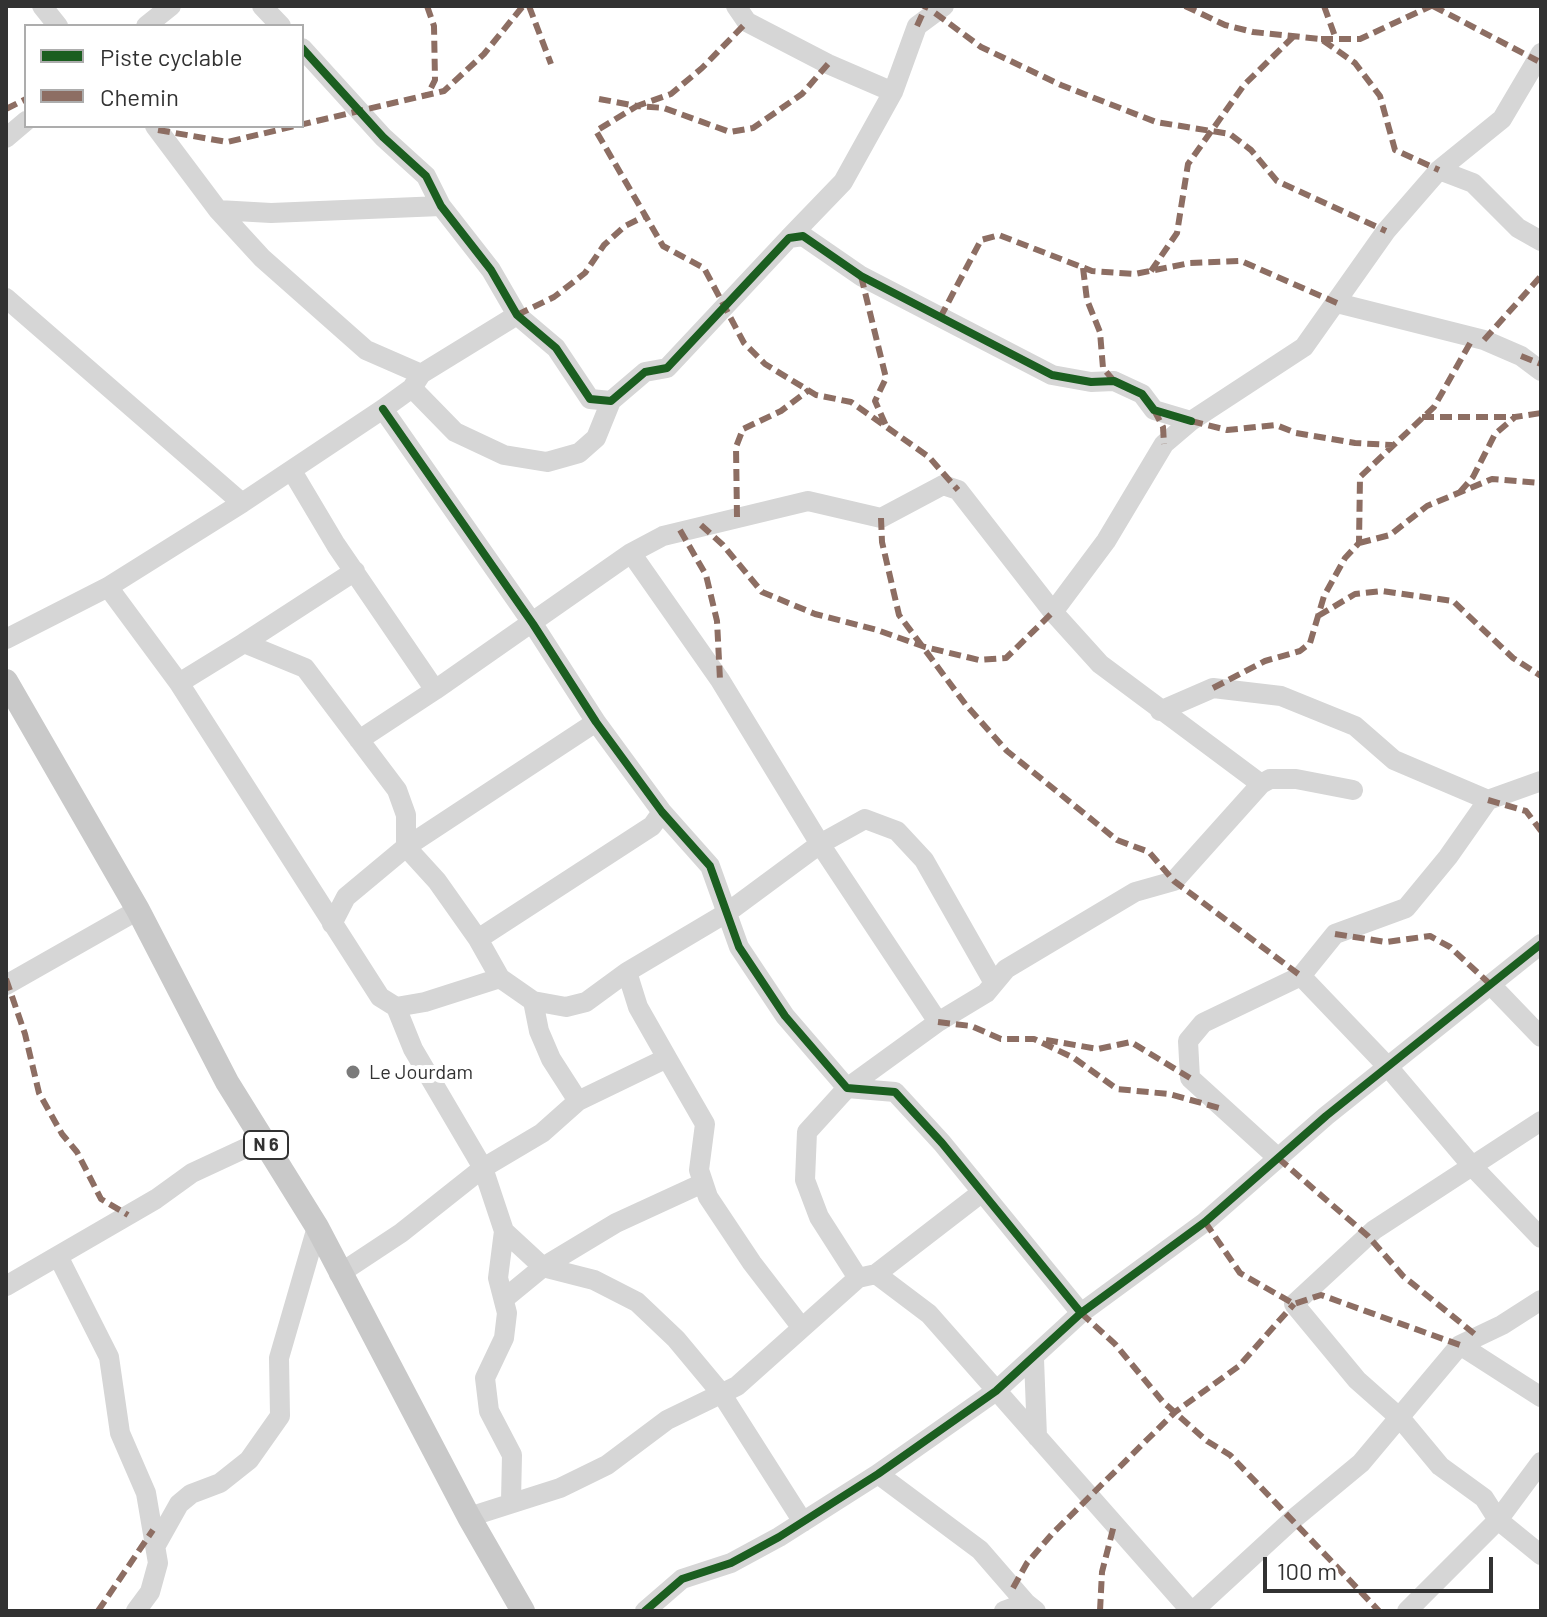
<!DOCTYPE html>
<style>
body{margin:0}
#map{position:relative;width:1547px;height:1617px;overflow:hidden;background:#fff;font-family:Barlow,sans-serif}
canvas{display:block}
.frame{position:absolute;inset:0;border:8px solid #323232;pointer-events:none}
.legend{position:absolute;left:24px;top:24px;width:280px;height:104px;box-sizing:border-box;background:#fff;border:2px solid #adadad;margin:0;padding:10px 14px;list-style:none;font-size:24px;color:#323232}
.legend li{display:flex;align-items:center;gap:16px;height:40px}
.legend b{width:40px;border:2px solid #adadad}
.scale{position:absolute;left:1263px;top:1557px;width:230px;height:36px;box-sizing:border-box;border:4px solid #323232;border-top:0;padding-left:10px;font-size:24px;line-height:28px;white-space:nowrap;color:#323232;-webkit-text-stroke:6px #fff;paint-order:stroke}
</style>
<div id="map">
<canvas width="1547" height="1617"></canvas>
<div class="frame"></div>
<ul class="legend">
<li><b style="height:10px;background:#1b5e20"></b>Piste cyclable</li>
<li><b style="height:10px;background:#8d6e63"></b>Chemin</li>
</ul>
<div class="scale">100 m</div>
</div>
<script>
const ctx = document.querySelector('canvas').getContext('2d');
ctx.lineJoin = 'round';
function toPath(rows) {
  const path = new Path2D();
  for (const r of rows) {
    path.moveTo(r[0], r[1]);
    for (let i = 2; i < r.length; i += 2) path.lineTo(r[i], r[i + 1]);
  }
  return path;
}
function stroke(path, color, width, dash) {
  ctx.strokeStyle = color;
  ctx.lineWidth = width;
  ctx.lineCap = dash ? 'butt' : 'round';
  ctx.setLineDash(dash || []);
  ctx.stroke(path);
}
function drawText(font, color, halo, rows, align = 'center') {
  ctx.font = font + ' Barlow,sans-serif';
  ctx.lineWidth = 8;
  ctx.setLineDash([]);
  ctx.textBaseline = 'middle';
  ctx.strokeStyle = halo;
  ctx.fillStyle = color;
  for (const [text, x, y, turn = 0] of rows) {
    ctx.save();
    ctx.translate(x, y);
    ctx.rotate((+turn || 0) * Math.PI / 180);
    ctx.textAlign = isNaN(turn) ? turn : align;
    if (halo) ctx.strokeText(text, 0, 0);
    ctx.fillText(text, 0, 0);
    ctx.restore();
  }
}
const minor = toPath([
 [42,6,58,26],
 [262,6,281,26],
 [736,6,747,22,828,64,893,92],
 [146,26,171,6],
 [302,48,383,137,426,176,441,206,491,270,517,315,556,348,590,399,611,401,645,372,667,368,789,238,803,236,861,276,1052,375,1091,382,1114,381,1142,394,1154,410,1191,421],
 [155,126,218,210,262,258,366,350,421,374],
 [6,138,26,121],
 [1439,170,1473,183,1518,228,1541,241],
 [218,210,271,213,441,206],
 [789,238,843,182,893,92,917,26,944,6],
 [6,298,242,503],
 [1337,303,1484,340,1521,356,1541,371],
 [412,388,455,432,504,455,547,462,579,453,596,438,611,401],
 [383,409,533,624,596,722,662,812,710,866,739,947,785,1016,847,1088,895,1092,942,1143,1081,1313],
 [292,471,336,545,435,690,631,553,663,536,808,501,881,518,943,485,958,490,1053,612],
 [631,553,720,680,820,844,938,1022],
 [108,587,179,683,244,643,305,668,397,790,406,815,406,847,437,881,478,939,652,826,662,812],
 [6,639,108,587,242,503,383,409,412,388,421,374,517,315],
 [244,643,355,571],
 [179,683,380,997,396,1007,413,1049,483,1168,504,1231,498,1278,507,1313,504,1338,485,1378,489,1411,512,1455,511,1501],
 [1160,711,1213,688,1281,696,1355,726,1394,760,1488,800],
 [359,740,435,690],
 [1353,790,1296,779,1270,779,1261,784,1100,664,1053,612,1106,541,1164,444,1191,421,1304,347,1386,231,1439,170,1502,119,1541,53],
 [332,924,346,897,406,847,596,722],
 [478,939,500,978,533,1001,539,1031,551,1059,578,1101],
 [1301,976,1389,1068,1472,1166,1541,1238],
 [6,985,138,910],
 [1491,985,1541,1037],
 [533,1001,566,1007,586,1002,627,972],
 [396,1007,425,1002,500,978],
 [667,1058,638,1007,627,972,728,912,820,844,865,819,897,831,924,860,994,983],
 [1541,1121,1374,1230,1294,1304,1357,1380,1401,1419,1440,1466,1484,1498,1498,1520,1541,1555],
 [1278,1158,1190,1078,1188,1041,1203,1023,1301,976,1335,934,1406,908,1448,857,1488,800,1541,781],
 [504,1231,543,1267,594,1280,637,1302,676,1339,721,1393,803,1522],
 [58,1256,109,1357,120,1433,146,1493,158,1563,150,1592,136,1611],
 [339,1274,401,1233,483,1168,542,1133,578,1101,667,1058,705,1124,699,1170,708,1197,752,1263,802,1328],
 [876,1274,981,1193],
 [858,1278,819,1217,805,1180,807,1132,847,1088,938,1022,986,993,1006,969,1135,892,1174,881,1261,784],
 [6,1286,156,1199,192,1173,263,1140],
 [504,1299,543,1267,616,1223,703,1183],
 [1460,1345,1541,1397],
 [1034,1359,1037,1437],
 [878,1474,980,1550,1026,1603],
 [469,1517,560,1488,607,1465,667,1420,737,1386,858,1278,876,1274,929,1314,1191,1611],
 [156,1545,179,1504,191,1494,220,1483,249,1460,280,1416,279,1358,317,1227],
 [645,1611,682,1579,731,1563,779,1537,878,1474,996,1391,1081,1313,1205,1222,1326,1116,1541,944],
 [1004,1611,1026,1603,1036,1611],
 [1193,1611,1291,1521,1361,1463,1460,1345,1502,1325,1541,1300],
 [1407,1611,1498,1520,1541,1462]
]);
const major = toPath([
 [6,681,138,910,227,1082,317,1227,469,1517,523,1611]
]);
const quiet = toPath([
 [427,6,434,26,435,80,427,96],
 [529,6,551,64],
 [1185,6,1225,25,1253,32,1321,39,1355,63,1380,96,1395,150,1439,170],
 [1324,6,1336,39],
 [1433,6,1538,61],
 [935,13,981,47,1061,85,1156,122,1230,134,1251,150,1277,181,1386,231],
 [917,26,926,6],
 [1321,39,1360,39,1431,6],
 [828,64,802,94,753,128,730,132,664,108,637,106,596,131,663,246,704,268,744,343,765,364,816,395,851,402,929,457,958,490],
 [599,99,637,106,671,94,702,68,747,22],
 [6,109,26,99],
 [158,130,227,142,444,91,484,54,523,6],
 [1083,268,1087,300,1100,332,1103,368,1114,381],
 [1151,271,1177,233,1188,164,1244,85,1296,34],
 [861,276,886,378,875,401,887,428],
 [517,315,554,297,585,273,604,245,625,226,645,216],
 [940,318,981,240,999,235,1092,271,1135,274,1190,263,1241,261,1337,303],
 [1484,340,1541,276],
 [1521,356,1541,364],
 [1154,410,1163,427,1164,444],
 [1422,417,1515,417],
 [1191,421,1227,430,1276,425,1296,433,1355,443,1392,445],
 [1460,492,1473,477,1495,434,1515,417,1541,413],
 [737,517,736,447,743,429,781,411,809,390],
 [881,518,882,542,899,615,966,705,1007,751,1117,840,1149,852,1174,881,1301,976],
 [701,525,723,545,762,592,815,614,877,630,925,647,979,660,1006,658,1053,612],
 [680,530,706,575,717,621,720,680],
 [1359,543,1390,535,1427,506,1492,479,1541,483],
 [1318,616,1355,594,1382,591,1453,601,1513,658,1541,676],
 [1213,688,1265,661,1300,651,1310,643,1324,596,1345,558,1359,543,1360,477,1434,407,1473,338],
 [1488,800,1526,811,1541,831],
 [1335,934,1386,942,1430,936,1450,947,1491,985],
 [6,979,25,1034,39,1093,62,1134,77,1152,101,1199,128,1215],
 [938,1022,971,1026,1001,1039,1034,1039,1074,1058,1117,1089,1169,1094,1223,1109],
 [1046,1040,1098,1049,1131,1042,1190,1078],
 [1278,1158,1368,1236,1403,1276,1477,1336],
 [1205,1222,1240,1273,1294,1304,1321,1295,1460,1345],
 [1081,1313,1115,1344,1163,1402,1207,1441,1230,1455,1379,1611],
 [1013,1588,1027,1563,1052,1534,1175,1412,1239,1366,1294,1304],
 [98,1611,153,1530],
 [1100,1611,1102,1572,1114,1525]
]);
const cycleway = toPath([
 [302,48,383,137,426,176,441,206,491,270,517,315,556,348,590,399,611,401,645,372,667,368,789,238,803,236,861,276,1052,375,1091,382,1114,381,1142,394,1154,410,1191,421],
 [383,409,533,624,596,722,662,812,710,866,739,947,785,1016,847,1088,895,1092,942,1143,1081,1313],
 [645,1611,682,1579,731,1563,779,1537,878,1474,996,1391,1081,1313,1205,1222,1326,1116,1541,944]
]);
const markers = [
 [353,1072,8,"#7a7a7a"]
];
const shields = [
 [266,1145,44]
];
const shieldNames = [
 ["N 6",266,1145]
];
const poiNames = [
 ["Le Jourdam",369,1072]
];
stroke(minor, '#d6d6d6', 20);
stroke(major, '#c9c9c9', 24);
stroke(quiet, '#8d6e63', 6, [12, 6]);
stroke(cycleway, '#1b5e20', 8);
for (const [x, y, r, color] of markers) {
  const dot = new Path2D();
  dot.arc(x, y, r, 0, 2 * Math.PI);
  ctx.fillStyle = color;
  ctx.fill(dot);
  stroke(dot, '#fff', 3);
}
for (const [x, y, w] of shields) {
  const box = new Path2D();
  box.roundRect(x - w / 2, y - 14, w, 28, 6);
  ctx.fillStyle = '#fff';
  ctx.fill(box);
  stroke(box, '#323232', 2);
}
drawText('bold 18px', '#323232', null, shieldNames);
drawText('20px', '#323232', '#fff', poiNames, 'left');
</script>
